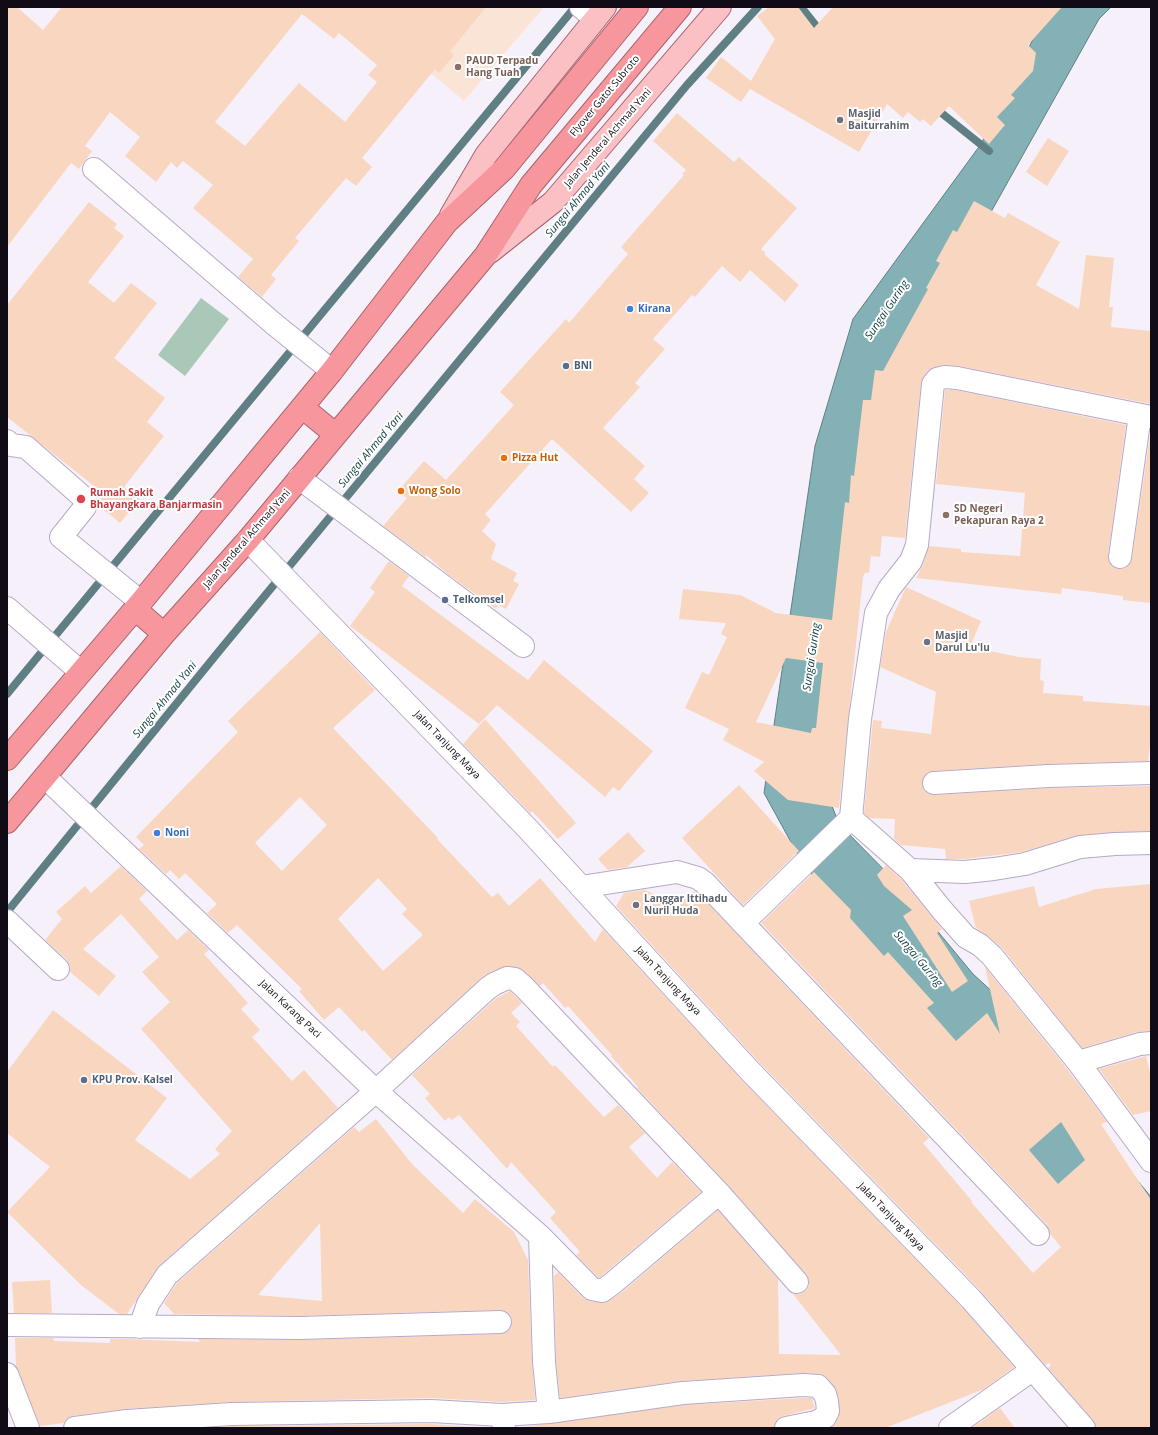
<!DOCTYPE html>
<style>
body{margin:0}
#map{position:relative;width:1158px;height:1435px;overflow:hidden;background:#f6f0fb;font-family:"Open Sans",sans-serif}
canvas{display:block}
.frame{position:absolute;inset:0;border:8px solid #100b14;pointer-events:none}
</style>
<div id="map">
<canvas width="1158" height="1435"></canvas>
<div class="frame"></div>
</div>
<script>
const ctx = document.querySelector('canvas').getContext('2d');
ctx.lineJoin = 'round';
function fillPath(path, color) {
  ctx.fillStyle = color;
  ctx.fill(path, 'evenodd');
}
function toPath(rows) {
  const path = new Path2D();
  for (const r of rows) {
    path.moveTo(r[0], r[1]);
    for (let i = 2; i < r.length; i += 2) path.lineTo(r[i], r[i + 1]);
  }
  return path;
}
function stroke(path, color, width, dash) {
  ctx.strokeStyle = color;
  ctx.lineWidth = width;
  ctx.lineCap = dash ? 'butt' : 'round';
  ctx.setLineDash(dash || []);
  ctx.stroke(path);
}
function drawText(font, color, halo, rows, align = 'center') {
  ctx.font = font + ' "Open Sans",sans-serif';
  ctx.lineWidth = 4;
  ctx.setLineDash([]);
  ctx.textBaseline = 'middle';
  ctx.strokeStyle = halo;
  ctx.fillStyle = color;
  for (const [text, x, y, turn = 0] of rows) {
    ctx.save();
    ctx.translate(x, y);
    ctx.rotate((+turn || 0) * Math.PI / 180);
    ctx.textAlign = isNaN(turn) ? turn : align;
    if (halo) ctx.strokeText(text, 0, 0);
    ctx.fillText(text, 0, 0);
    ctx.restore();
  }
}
const education = toPath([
 [405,7,544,7,464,101,383,33]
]);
const green = toPath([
 [201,298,229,319,185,376,158,355]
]);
const water = toPath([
 [1046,7,1111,7,1099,19,949,287,849,605,822,780,839,824,901,887,973,974,1018,1015,1088,1120,1151,1197,1151,1294,970,1095,798,855,764,793,815,446,853,319,981,144,1033,39,1046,7]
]);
const stream = toPath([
 [801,7,817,27,825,31],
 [934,107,989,151],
 [7,694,575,7],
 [7,912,220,650,687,85,758,7]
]);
const building = toPath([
 [7,7,17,7,43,30,62,7,486,7,450,51,454,55,439,73,435,69,362,158,372,167,356,186,346,178,295,238,299,241,271,275,276,279,262,297,238,277,253,259,193,208,213,185,183,161,177,168,171,162,156,182,125,156,140,137,110,112,85,146,92,151,79,169,71,163,7,247],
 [302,14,334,39,339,33,377,65,368,75,377,82,345,122,299,83,245,146,215,122],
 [769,7,798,7,814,28,833,7,1062,7,1028,45,1036,53,1033,71,1011,95,1015,98,997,117,1005,125,989,144,949,106,931,126,923,119,920,122,908,112,903,118,887,104,859,152,750,89,741,102,706,78,721,57,751,81,775,39,757,16],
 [677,113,734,162,739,157,797,208,761,249,766,253,764,254,799,285,785,302,750,270,740,282,722,266,695,297,692,295,653,339,665,349,635,383,640,387,603,428,645,466,634,479,649,493,631,512,552,439,485,514,491,520,482,531,496,544,491,559,517,573,513,581,519,584,506,609,498,605,496,609,449,575,426,555,425,557,383,526,407,498,398,491,424,461,446,480,514,405,500,392,566,319,569,323,628,254,621,247,684,175,682,174,686,170,653,141],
 [1048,138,1069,151,1047,186,1026,172],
 [974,201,1005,218,1008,213,1060,242,1036,285,1079,309,1086,255,1114,258,1109,307,1113,307,1111,327,1151,331,1151,404,959,366,942,365,927,371,921,383,905,538,882,536,880,557,871,556,869,573,865,573,863,577,839,808,788,800,754,771,764,762,723,740,729,729,685,708,702,672,709,675,727,637,721,634,726,623,679,619,683,589,740,595,776,613,832,620,845,502,849,503,851,475,854,476,863,400,871,400,875,370,883,371,928,289,926,288,940,263,936,261,953,230,957,232],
 [786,658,823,663,816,728,812,728,811,733,756,722],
 [89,202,117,224,114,228,124,236,88,282,114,303,131,283,157,303,114,358,165,398,147,422,164,436,124,487,140,499,120,523,98,505,96,494,92,489,94,486,7,417,7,305],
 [945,390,955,390,1126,425,1108,555,1109,562,1113,567,1118,569,1125,568,1130,564,1132,559,1151,429,1151,603,1123,600,1123,596,1062,588,1061,594,916,578,923,565,929,546,961,549,961,552,1020,556,1025,493,936,484],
 [389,561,409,576,402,586,528,680,544,660,653,751,619,791,613,787,605,797,497,705,479,724,350,626,375,592,370,588],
 [906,587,981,621,970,647,1019,657,1041,659,1040,680,1044,681,1043,693,1083,696,1083,701,1151,706,1151,738,1148,761,1047,764,933,771,927,773,923,778,922,784,924,790,929,794,935,795,1049,788,1151,786,1151,831,1079,835,1022,852,965,859,946,859,945,849,901,845,894,839,895,819,870,818,864,813,873,720,882,721,881,728,931,734,936,692,880,667,886,632],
 [320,632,375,690,333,728,438,838,437,839,492,897,498,893,509,906,540,878,595,942,603,929,741,1079,962,1307,1014,1367,984,1389,885,1428,831,1428,839,1416,839,1398,834,1386,827,1378,819,1374,802,1373,682,1381,560,1398,556,1361,554,1276,558,1272,583,1298,589,1301,605,1303,621,1293,718,1210,778,1279,779,1354,841,1355,793,1294,800,1294,806,1291,809,1286,809,1280,806,1274,728,1185,637,1088,638,1087,611,1056,612,1055,568,1006,565,1008,543,983,540,986,523,970,517,967,502,967,489,973,479,980,392,1060,364,1030,362,1032,339,1007,324,1020,299,991,302,989,237,925,228,933,207,913,217,904,185,873,179,879,170,870,166,874,139,849,144,845,136,837,238,732,228,721],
 [300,797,327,825,282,871,255,843],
 [378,878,407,909,402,914,423,935,383,971,338,919],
 [485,719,576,823,558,839,532,811,530,813,463,744],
 [739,785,799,851,743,905,682,838],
 [628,832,645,851,627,867,608,870,598,859],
 [886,865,901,879,942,929,937,933,968,981,952,992,903,916,912,910,884,886,877,875],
 [121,866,147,891,139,899,177,940,188,930,209,950,204,954,248,1003,241,1009,260,1030,252,1037,292,1081,304,1070,338,1108,159,1266,127,1314,119,1314,81,1285,7,1212,50,1167,7,1133,7,1072,53,1010,167,1098,135,1140,190,1179,220,1154,215,1149,232,1131,141,1029,170,1002,142,972,159,957,121,914,83,949,116,976,99,996,70,972,70,966,67,960,45,940,62,919,56,912,85,886,91,893],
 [814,872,851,910,850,918,884,956,888,952,934,1003,927,1008,956,1041,987,1013,1000,1034,985,967,1068,1070,1107,1122,1101,1124,1151,1200,1151,1428,1097,1428,1093,1420,1048,1368,1051,1365,1049,1363,1045,1365,980,1290,759,1062,616,906,624,893,645,890,678,905,694,891,697,892,929,1138,923,1143,972,1201,971,1202,1033,1273,1061,1247,1050,1234,1047,1225,761,923],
 [1061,1122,1085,1160,1058,1184,1029,1150],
 [1151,884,1151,1031,1137,1032,1082,1048,1002,948,988,936,976,928,969,901,1034,886,1039,907,1096,889],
 [510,991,522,1003,511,1013,520,1022,516,1026,553,1067,555,1065,604,1117,618,1105,645,1133,629,1147,657,1178,672,1162,701,1192,599,1278,576,1255,580,1252,550,1218,556,1212,511,1162,507,1169,459,1115,452,1120,449,1117,445,1121,425,1098,430,1094,412,1075,495,999],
 [1146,1056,1151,1076,1151,1111,1133,1115,1099,1069],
 [376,1119,412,1164,463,1213,475,1199,514,1232,528,1260,532,1362,535,1400,502,1402,431,1398,230,1402,125,1409,73,1416,68,1418,64,1423,40,1426,16,1366,15,1338,53,1338,54,1341,110,1343,110,1339,126,1339,200,1342,198,1339,300,1340,500,1334,507,1332,511,1328,512,1321,511,1316,506,1311,500,1310,300,1316,174,1314,164,1303,177,1283,354,1127,359,1132],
 [320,1223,322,1301,258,1295],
 [50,1280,52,1313,14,1313,12,1282],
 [803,1398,812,1398,815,1408,783,1416,777,1419,774,1428,516,1428,684,1405],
 [1000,1408,1015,1428,972,1428],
 [431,1424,491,1428,209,1428,232,1426]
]);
const minor = toPath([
 [581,7,595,19],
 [94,169,274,324,332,371],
 [7,441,11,445,26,447,85,499,85,507,61,537,141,602],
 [299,478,523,646],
 [248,540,527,828,750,1071,971,1299,1084,1428],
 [1120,557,1140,415],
 [7,608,81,672],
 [45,777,376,1091,540,1236,592,1289,602,1291,613,1283,719,1193,524,987,515,979,507,978,494,984,487,989,376,1091,167,1275,148,1304,140,1327],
 [934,783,1048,776,1151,773],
 [851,818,910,870,942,910,966,937,980,945,992,956,1078,1062,1151,1161],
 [910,870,965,872,994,869,1025,864,1080,847,1115,844,1151,843],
 [581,887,677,872,698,878,705,883,1038,1234],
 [7,921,58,969],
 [743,923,851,818,860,719,876,613,889,589,911,561,917,545,933,384,937,379,945,377,957,378,1151,417],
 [1078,1062,1140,1044,1151,1043],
 [719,1193,797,1282],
 [540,1236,544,1362,549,1412,683,1393,803,1385,818,1386,825,1394,827,1401,828,1411,825,1417,816,1422,786,1428],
 [7,1325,300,1328,500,1322],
 [7,1374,28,1428],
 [75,1428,127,1421,231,1414,431,1411,502,1415],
 [504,1428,502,1415,549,1412],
 [950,1428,1032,1370]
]);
const major = toPath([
 [451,215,486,155,605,7],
 [490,252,553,202,720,7]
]);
const highway = toPath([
 [302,407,335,434],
 [135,609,164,634],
 [7,759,141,602,332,371,447,222,504,169,637,7],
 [7,822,164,634,248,540,485,256,531,185,680,7]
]);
const markers = [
 [458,67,4,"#8d6e63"],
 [840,120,4,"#6b7280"],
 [630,309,4,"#3f7fe0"],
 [566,366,4,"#5c6f8a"],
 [504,458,4,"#e8710a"],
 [401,491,4,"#e8710a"],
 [81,499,5,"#e0444e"],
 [946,515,4,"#8d6e63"],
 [445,600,4,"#5c6f8a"],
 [927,642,4,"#6b7280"],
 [157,833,4,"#3f7fe0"],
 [636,905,4,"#6b7280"],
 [84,1080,4,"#5c6f8a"]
];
const educationNames = [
 ["PAUD Terpadu",466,61],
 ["Hang Tuah",466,73],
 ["SD Negeri",954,509],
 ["Pekapuran Raya 2",954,521]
];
const streetNames = [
 ["Flyover Gatot Subroto",605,96,-50],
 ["Jalan Jenderal Achmad Yani",608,138,-49],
 ["Jalan Jenderal Achmad Yani",247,539,-49],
 ["Jalan Tanjung Maya",447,745,46],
 ["Jalan Tanjung Maya",668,981,47],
 ["Jalan Karang Paci",290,1009,43],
 ["Jalan Tanjung Maya",891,1217,46]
];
const worshipNames = [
 ["Masjid",848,114],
 ["Baiturrahim",848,126],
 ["Masjid",935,636],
 ["Darul Lu'lu",935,648],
 ["Langgar Ittihadu",644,899],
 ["Nuril Huda",644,911]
];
const shopNames = [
 ["Kirana",638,309],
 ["Noni",165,833]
];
const serviceNames = [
 ["BNI",574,366],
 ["Telkomsel",453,600],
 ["KPU Prov. Kalsel",92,1080]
];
const foodNames = [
 ["Pizza Hut",512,458],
 ["Wong Solo",409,491]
];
const healthNames = [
 ["Rumah Sakit",90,493],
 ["Bhayangkara Banjarmasin",90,505]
];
const waterNames = [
 ["Sungai Ahmad Yani",578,200,-50],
 ["Sungai Guring",887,310,-56],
 ["Sungai Ahmad Yani",371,450,-50],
 ["Sungai Guring",812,657,-82],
 ["Sungai Ahmad Yani",165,700,-51],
 ["Sungai Guring",918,959,50]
];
fillPath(education, '#fae4d6');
fillPath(green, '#a9c8b8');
fillPath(water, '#83b1b5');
stroke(water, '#607f85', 1);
stroke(stream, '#607f85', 8);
fillPath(building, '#f9d6c0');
stroke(minor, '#b7a9c4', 24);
stroke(major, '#a6656c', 24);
stroke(highway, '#a6656c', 24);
stroke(minor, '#fff', 22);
stroke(major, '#fac0c4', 22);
stroke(highway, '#f7969c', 22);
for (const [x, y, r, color] of markers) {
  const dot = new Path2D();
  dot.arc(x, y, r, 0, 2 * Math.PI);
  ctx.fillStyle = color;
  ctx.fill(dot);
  stroke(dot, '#fff', 1.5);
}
drawText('bold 10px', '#785e54', '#fff', educationNames, 'left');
drawText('10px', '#100b14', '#fff', streetNames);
drawText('bold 10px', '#5b616d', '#fff', worshipNames, 'left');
drawText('bold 10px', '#366cbe', '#fff', shopNames, 'left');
drawText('bold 10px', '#4e5e75', '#fff', serviceNames, 'left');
drawText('bold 10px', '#c56008', '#fff', foodNames, 'left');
drawText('bold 10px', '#be3a42', '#fff', healthNames, 'left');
drawText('italic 11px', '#144044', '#fff', waterNames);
</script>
